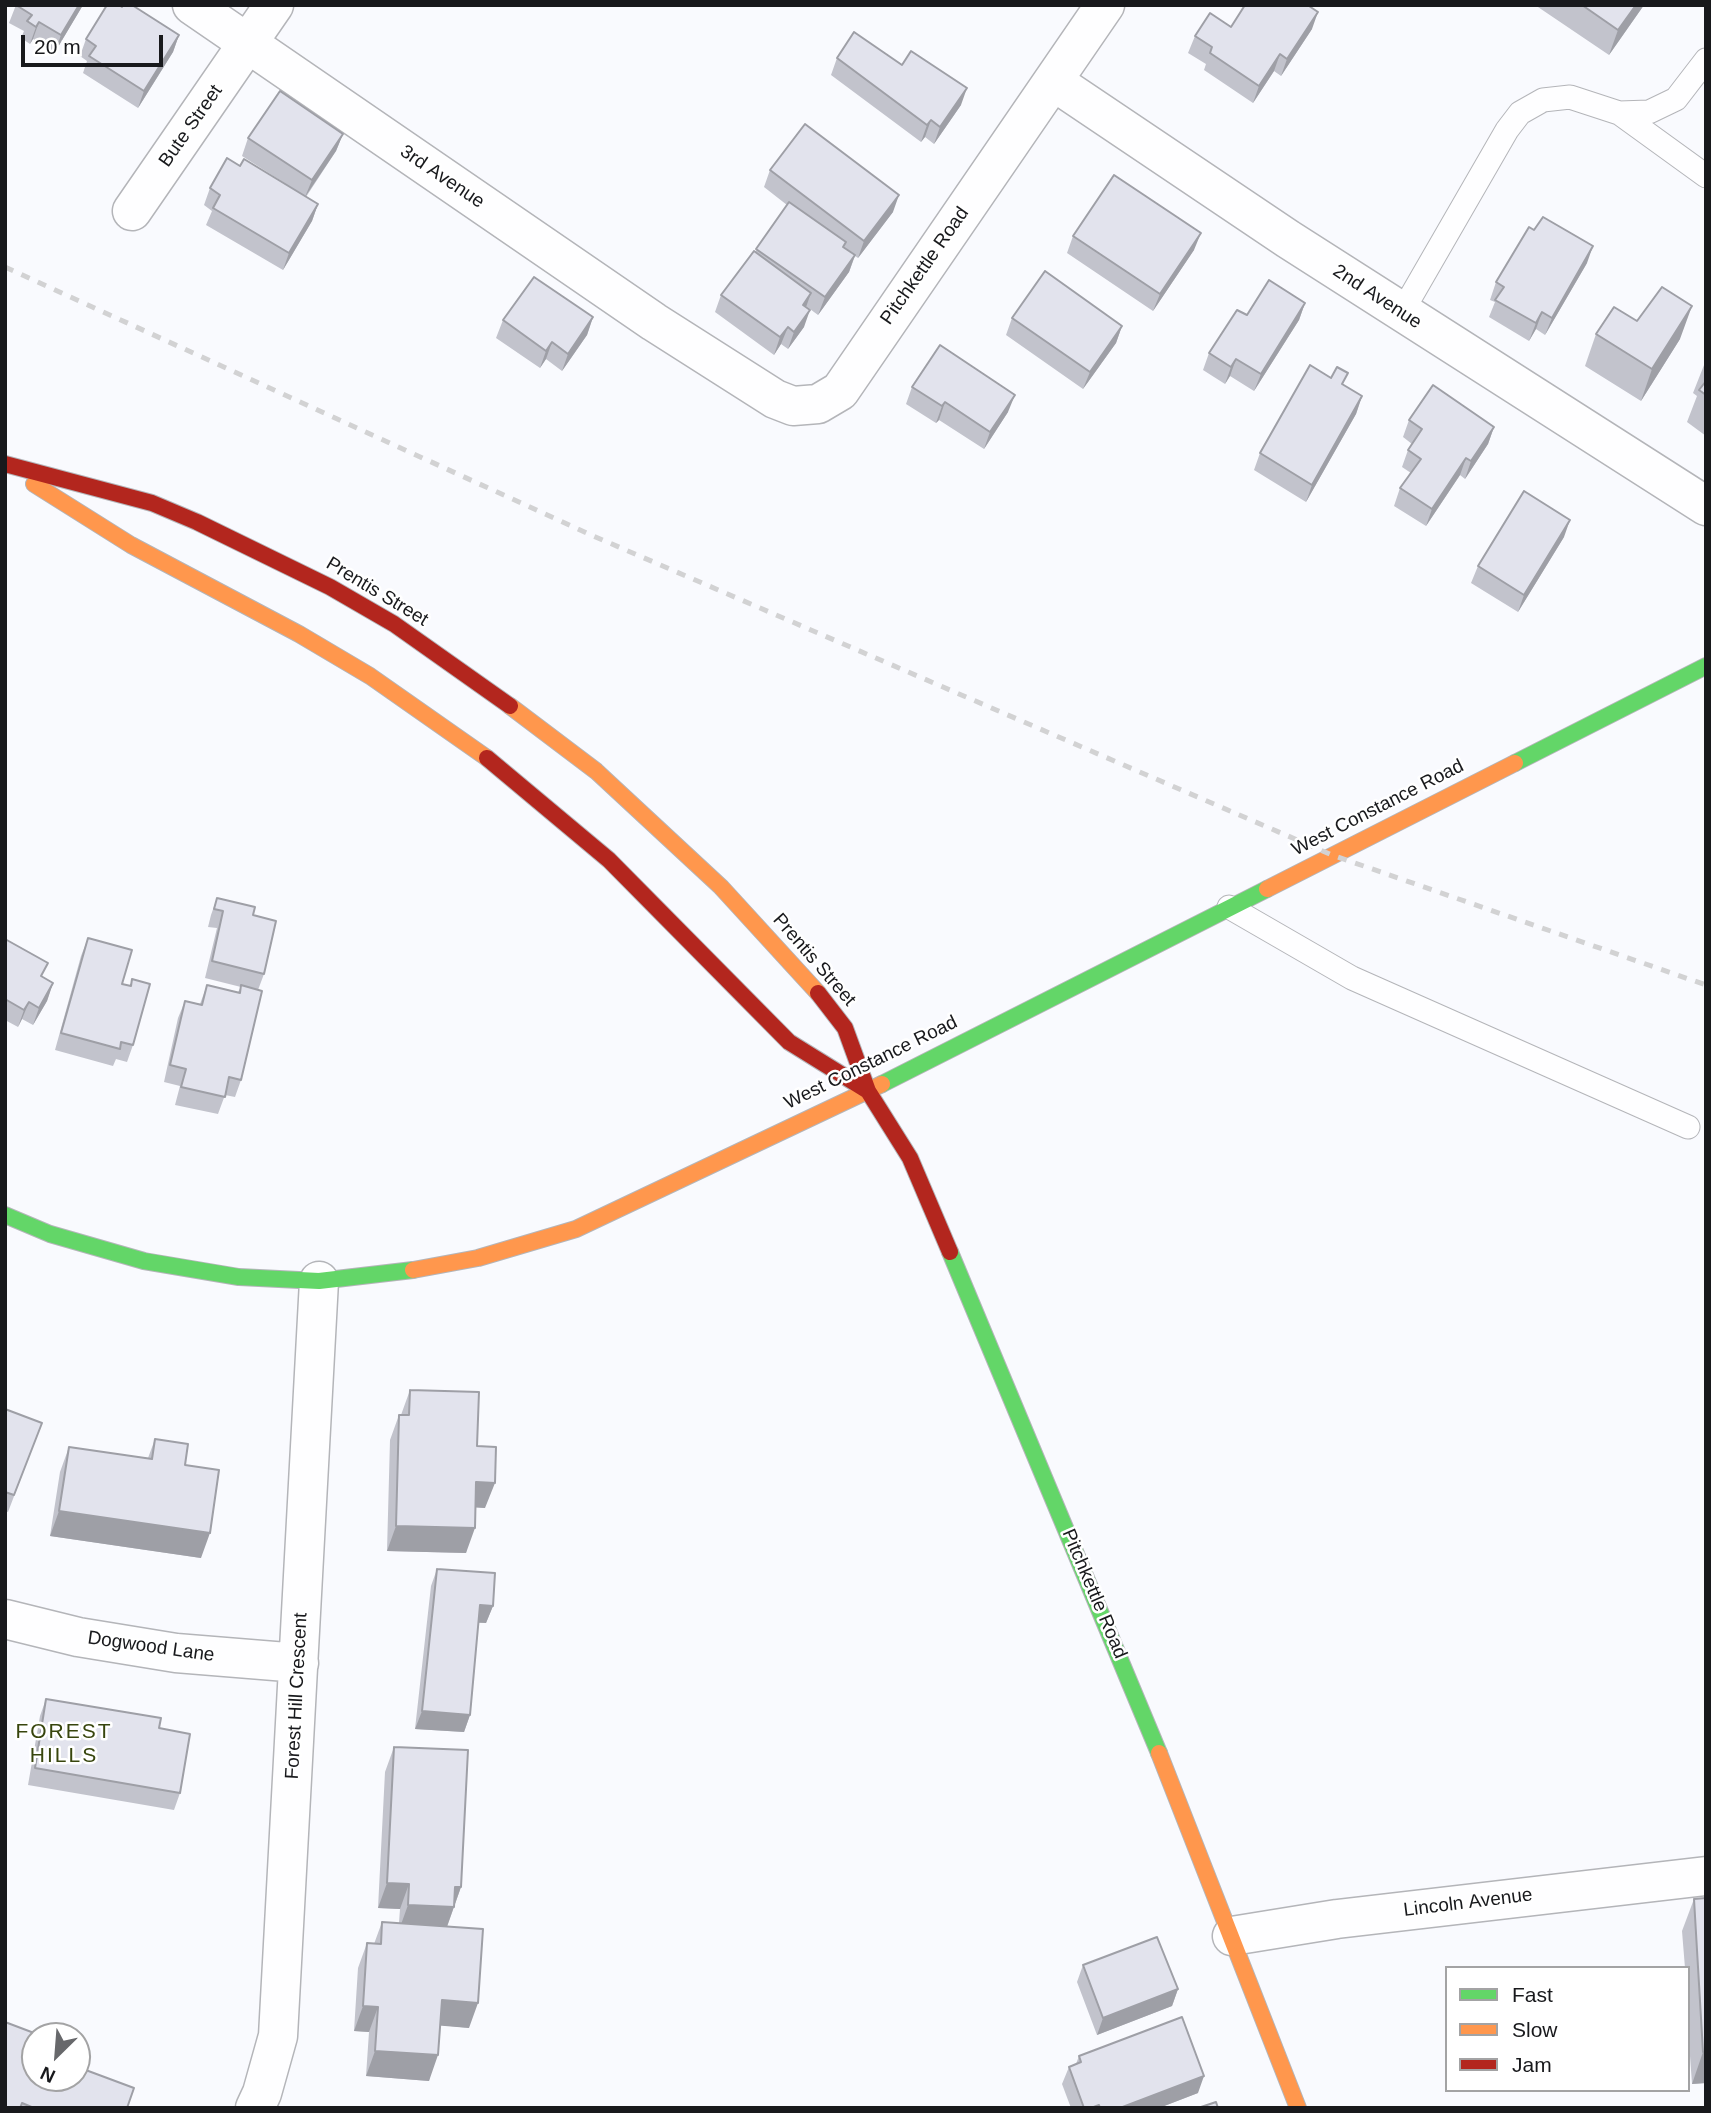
<!DOCTYPE html>
<style>
body{margin:0}
#map{position:relative;width:1711px;height:2113px;overflow:hidden;background:#f9fafe;font-family:Arial,sans-serif}
canvas{display:block}
.frame{position:absolute;inset:0;border:7px solid #18191c;pointer-events:none}
.legend{position:absolute;left:1445px;top:1966px;width:245px;height:126px;box-sizing:border-box;background:#fff;border:2px solid #a3a3a4;margin:0;padding:9px 12px;list-style:none;font-size:21px;color:#18191c}
.legend li{display:flex;align-items:center;gap:14px;height:35px}
.legend b{width:35px;border:2px solid #a3a3a4}
.north{position:absolute;left:21px;top:2022px;width:70px;height:70px;box-sizing:border-box;background:#fff;border:2px solid #a3a3a4;border-radius:50%;rotate:205deg;font-size:19px;font-weight:700;line-height:28px;text-align:center;color:#18191c}
.north::after{content:'';display:block;margin:auto;width:24px;height:32px;background:#67686b;clip-path:polygon(50% 0,100% 100%,50% 72%,0 100%)}
.scale{position:absolute;left:21px;top:35px;width:142px;height:32px;box-sizing:border-box;border:4px solid #18191c;border-top:0;padding-left:9px;font-size:21px;line-height:24px;white-space:nowrap;color:#18191c;-webkit-text-stroke:5px #fff;paint-order:stroke}
</style>
<div id="map">
<canvas width="1711" height="2113"></canvas>
<div class="frame"></div>
<ul class="legend">
<li><b style="height:9px;background:#63d668"></b>Fast</li>
<li><b style="height:9px;background:#ff974d"></b>Slow</li>
<li><b style="height:9px;background:#b3261e"></b>Jam</li>
</ul>
<div class="north">N</div>
<div class="scale">20 m</div>
</div>
<script>
const ctx = document.querySelector('canvas').getContext('2d');
ctx.lineJoin = 'round';
function toPath(rows) {
  const path = new Path2D();
  for (const r of rows) {
    path.moveTo(r[0], r[1]);
    for (let i = 2; i < r.length; i += 2) path.lineTo(r[i], r[i + 1]);
  }
  return path;
}
function stroke(path, color, width, dash) {
  ctx.strokeStyle = color;
  ctx.lineWidth = width;
  ctx.lineCap = dash ? 'butt' : 'round';
  ctx.setLineDash(dash || []);
  ctx.stroke(path);
}
function fillPath(path, color) {
  ctx.fillStyle = color;
  ctx.fill(path, 'evenodd');
}
function drawText(font, color, halo, rows, align = 'center') {
  ctx.font = font + ' Arial,sans-serif';
  ctx.lineWidth = 5;
  ctx.setLineDash([]);
  ctx.textBaseline = 'middle';
  ctx.strokeStyle = halo;
  ctx.fillStyle = color;
  for (const [text, x, y, turn = 0] of rows) {
    ctx.save();
    ctx.translate(x, y);
    ctx.rotate((+turn || 0) * Math.PI / 180);
    ctx.textAlign = isNaN(turn) ? turn : align;
    if (halo) ctx.strokeText(text, 0, 0);
    ctx.fillText(text, 0, 0);
    ctx.restore();
  }
}
const lane = toPath([
 [1619,113,1706,176],
 [1402,312,1507,130,1520,113,1543,100,1570,97,1619,113,1649,112,1676,99,1706,60],
 [1229,907,1352,978,1688,1127]
]);
const street = toPath([
 [192,5,654,322,775,399,793,406,818,404,840,391,1105,5],
 [1053,81,1288,239,1706,506],
 [132,211,274,5],
 [5,1619,78,1637,176,1653,299,1663],
 [1232,1936,1337,1919,1706,1876],
 [255,2108,262,2093,278,2036,319,1281]
]);
const fast = toPath([
 [1515,763,1706,666],
 [882,1084,1267,889],
 [5,1215,50,1234,144,1261,239,1277,319,1281,413,1270],
 [950,1252,1159,1753]
]);
const slow = toPath([
 [34,484,131,545,299,634,370,676,487,758],
 [510,706,596,771,721,887,818,993],
 [1267,889,1515,763],
 [413,1270,478,1258,576,1229,882,1084],
 [1159,1753,1298,2108]
]);
const jam = toPath([
 [5,464,152,503,197,522,330,587,394,624,510,706],
 [487,758,609,860,789,1042,868,1091],
 [818,993,845,1028,868,1091,910,1158,950,1252]
]);
const rail = toPath([
 [5,267,591,535,1332,855,1706,985]
]);
const wall = toPath([
 [16,5,83,5,55,52,33,39,30,44,21,38,24,31,9,23],
 [1535,5,1644,5,1609,55],
 [1311,7,1312,29,1281,76,1274,71,1253,103,1204,70,1206,64,1188,53,1195,36],
 [179,35,173,52,138,108,83,73,87,61,80,56,86,39],
 [837,58,902,65,961,105,934,144,925,137,921,142,831,75],
 [343,134,336,151,306,197,318,204,312,221,283,270,206,225,212,211,204,205,210,188,240,166,286,184,242,156,248,138],
 [770,170,893,212,858,258,855,256,849,272,818,315,806,306,804,327,788,349,781,344,774,355,715,312,721,295,755,252,787,205,764,187],
 [1073,236,1194,250,1153,311,1067,253],
 [1587,263,1545,335,1536,329,1529,341,1489,317,1495,302,1490,300,1496,282],
 [1305,303,1299,320,1254,391,1230,376,1225,384,1203,370,1209,353,1247,315],
 [593,317,587,335,562,371,546,359,540,368,496,338,503,320],
 [1012,318,1122,326,1116,343,1083,389,1006,335],
 [1637,321,1680,339,1641,401,1585,366,1596,334],
 [1706,360,1706,436,1687,422,1697,396,1693,393],
 [1331,378,1362,396,1356,414,1306,502,1254,470,1260,453],
 [912,387,1008,412,984,449,939,420,936,423,906,404],
 [1409,420,1494,427,1488,444,1465,479,1460,475,1426,526,1394,506,1400,488,1411,473,1402,467,1408,450,1412,444,1403,437],
 [1564,537,1518,612,1471,583,1478,566],
 [217,898,253,915,264,974,258,990,241,1080,235,1097,225,1095,218,1114,175,1105,180,1086,164,1082,178,1018,185,1001,200,1004,207,985,238,992,241,987,205,978,217,928,208,927,211,915],
 [88,938,122,984,130,986,132,979,133,1045,127,1062,116,1059,113,1066,55,1050,81,956],
 [5,939,43,978,53,983,47,1001,33,1025,22,1019,18,1027,5,1020],
 [410,1390,477,1446,485,1508,475,1507,466,1553,387,1551,390,1440,399,1415,401,1415],
 [5,1409,42,1423,8,1512,5,1511],
 [155,1439,185,1465,201,1558,50,1536,60,1472,69,1447,148,1458],
 [437,1569,493,1606,486,1623,478,1623,470,1715,464,1732,415,1729,431,1586],
 [46,1699,159,1728,180,1793,174,1810,28,1785,40,1716],
 [394,1747,461,1887,447,1927,469,2028,440,2025,429,2081,366,2076,369,2032,354,2031,358,1968,367,1943,374,1944,382,1922,399,1923,400,1909,378,1908,385,1772],
 [1706,1898,1706,2083,1692,2084,1688,2028,1688,1968,1685,1968,1682,1931,1694,1899],
 [1083,1965,1178,1989,1172,2006,1097,2035,1077,1982],
 [1079,2056,1198,2093,1159,2108,1071,2108,1062,2084,1069,2067,1076,2064],
 [83,2069,127,2108,5,2108]
]);
const shadedWall = toPath([
 [79,5,83,5,55,52,61,35],
 [1636,5,1644,5,1609,55,1618,30],
 [1318,12,1312,29,1281,76,1287,59],
 [39,22,33,39,30,44,36,27],
 [179,35,173,52,138,108,144,91],
 [1280,54,1274,71,1253,103,1259,86],
 [967,88,961,105,934,144,940,127],
 [931,120,925,137,921,142,927,125],
 [343,134,336,151,305,197,312,180],
 [899,195,893,212,858,258,864,241],
 [318,204,312,221,283,270,289,253],
 [1201,233,1194,250,1153,311,1160,294],
 [1593,246,1587,263,1545,335,1552,318],
 [855,255,849,272,818,315,825,297],
 [811,293,805,310,803,305],
 [1305,303,1299,320,1254,391,1261,374],
 [1692,306,1680,339,1641,401,1652,369],
 [810,310,804,327,788,349,794,332],
 [1542,312,1536,329,1529,341,1536,323],
 [593,317,587,335,562,371,568,354],
 [1122,326,1116,343,1083,389,1090,372],
 [788,327,781,344,774,355,780,337],
 [552,342,546,359,540,368,546,351],
 [1236,359,1230,376,1225,384,1231,367],
 [1015,395,1008,412,984,449,990,432],
 [1362,396,1356,414,1306,502,1312,485],
 [945,402,939,420,936,423,942,406],
 [1494,427,1488,444,1465,479,1471,461],
 [1466,458,1460,475,1426,526,1432,509],
 [1570,520,1564,537,1518,612,1524,595],
 [53,983,47,1001,33,1025,39,1008],
 [29,1002,22,1019,18,1027,24,1010],
 [476,1482,495,1483,485,1508,467,1507],
 [59,1511,210,1533,201,1558,50,1536],
 [396,1526,475,1528,466,1553,387,1551],
 [480,1605,493,1606,486,1623,473,1622],
 [422,1711,470,1715,464,1732,415,1729],
 [387,1883,409,1884,400,1909,378,1908],
 [455,1887,461,1887,445,1932,399,1930,408,1905],
 [1178,1989,1172,2006,1097,2035,1103,2018],
 [442,2000,478,2003,469,2028,433,2025],
 [363,2006,378,2007,369,2032,354,2031],
 [375,2051,438,2055,429,2081,366,2076],
 [1703,2052,1706,2052,1706,2083,1692,2084],
 [1204,2076,1198,2093,1159,2108,1120,2108]
]);
const building = toPath([
 [16,5,79,5,61,35,39,22,36,27,27,21,32,15,16,5],
 [107,5,119,5,122,7,123,5,132,5,179,35,144,91,89,56,96,46,86,39,107,5],
 [1245,5,1310,5,1309,6,1318,12,1287,59,1280,54,1259,86,1210,53,1212,47,1195,36,1210,13,1231,27,1245,5],
 [1582,5,1636,5,1618,30,1582,5],
 [854,32,902,65,911,51,967,88,940,127,931,120,927,125,837,58,854,32],
 [280,91,343,134,312,180,248,138,280,91],
 [805,124,899,195,864,241,770,170,805,124],
 [227,158,240,166,244,159,318,204,289,253,213,208,220,195,210,188,227,158],
 [1114,175,1201,233,1160,294,1073,236,1114,175],
 [789,202,846,242,843,247,855,255,825,297,756,249,789,202],
 [1543,217,1593,246,1552,318,1542,312,1536,323,1495,300,1504,287,1496,282,1529,227,1534,230,1543,217],
 [754,251,811,293,803,305,810,310,794,332,788,327,780,337,721,295,754,251],
 [1045,271,1122,326,1090,372,1012,318,1045,271],
 [534,277,593,317,568,354,552,342,546,351,503,320,534,277],
 [1269,280,1305,303,1261,374,1236,359,1231,367,1209,353,1237,310,1247,315,1269,280],
 [1662,287,1692,306,1652,369,1596,334,1614,307,1637,321,1662,287],
 [940,345,1015,395,990,432,945,402,942,406,912,387,940,345],
 [1310,365,1331,378,1337,367,1348,373,1342,384,1362,396,1312,485,1260,453,1310,365],
 [1706,381,1706,395,1699,390,1706,381],
 [1433,385,1494,427,1471,461,1466,458,1432,509,1400,488,1421,459,1408,450,1422,429,1409,420,1433,385],
 [1524,491,1570,520,1524,595,1478,566,1524,491],
 [217,898,255,907,253,915,276,921,264,974,212,961,223,911,214,909,217,898],
 [88,938,132,950,122,984,131,986,132,979,150,984,133,1045,121,1042,120,1049,61,1033,88,938],
 [5,939,48,963,41,976,53,983,39,1008,29,1002,24,1010,5,999,5,939],
 [207,985,240,993,241,985,262,991,241,1080,229,1077,225,1097,181,1087,186,1069,170,1065,185,1001,202,1005,207,985],
 [410,1390,479,1392,477,1446,496,1447,495,1483,476,1482,475,1528,396,1526,399,1415,409,1415,410,1390],
 [5,1409,42,1423,14,1495,5,1492,5,1409],
 [155,1439,188,1444,185,1465,219,1470,210,1533,59,1511,69,1447,152,1459,155,1439],
 [437,1569,495,1573,493,1606,480,1605,470,1715,422,1711,437,1569],
 [46,1699,161,1718,159,1728,190,1734,180,1793,35,1768,46,1699],
 [394,1747,468,1750,461,1887,455,1887,454,1907,408,1905,409,1884,387,1883,394,1747],
 [1706,1898,1706,2052,1703,2052,1694,1899,1706,1898],
 [382,1922,483,1929,478,2003,442,2000,438,2055,375,2051,378,2007,363,2006,367,1943,381,1944,382,1922],
 [1157,1937,1178,1989,1103,2018,1083,1965,1157,1937],
 [1182,2017,1204,2076,1120,2108,1100,2108,1099,2105,1091,2108,1084,2108,1069,2067,1081,2062,1079,2056,1182,2017],
 [5,2022,42,2036,35,2036,35,2078,77,2078,77,2049,89,2054,83,2069,134,2088,127,2108,34,2108,22,2103,20,2108,5,2108,5,2022],
 [1216,2102,1218,2108,1198,2108,1216,2102]
]);
const streetNames = [
 ["Bute Street",191,126,-55],
 ["3rd Avenue",442,177,34],
 ["Pitchkettle Road",925,266,-55],
 ["2nd Avenue",1377,297,33],
 ["Prentis Street",377,592,31],
 ["West Constance Road",1378,808,-27],
 ["Prentis Street",814,960,49],
 ["West Constance Road",871,1063,-26],
 ["Pitchkettle Road",1094,1594,67],
 ["Dogwood Lane",151,1647,8],
 ["Forest Hill Crescent",297,1696,-87],
 ["Lincoln Avenue",1468,1903,-7]
];
const neighbourhoodNames = [
 ["FOREST",64,1732],
 ["HILLS",64,1756]
];
stroke(lane, '#b4b5b9', 25);
stroke(street, '#b4b5b9', 41);
stroke(fast, '#b4b5b9', 18);
stroke(slow, '#b4b5b9', 18);
stroke(jam, '#b4b5b9', 18);
stroke(lane, '#fefeff', 23);
stroke(street, '#fefeff', 38);
stroke(fast, '#63d668', 16);
stroke(slow, '#ff974d', 16);
stroke(jam, '#b3261e', 16);
stroke(rail, '#d2d2d3', 5, [9, 9]);
fillPath(wall, '#c2c3cc');
fillPath(shadedWall, '#9e9fa6');
fillPath(building, '#e2e3ed');
stroke(building, '#9e9fa6', 2);
drawText('19px', '#18191c', '#fff', streetNames);
ctx.letterSpacing = '2px';
drawText('21px', '#37450d', '#fff', neighbourhoodNames);
ctx.letterSpacing = '0px';
</script>
